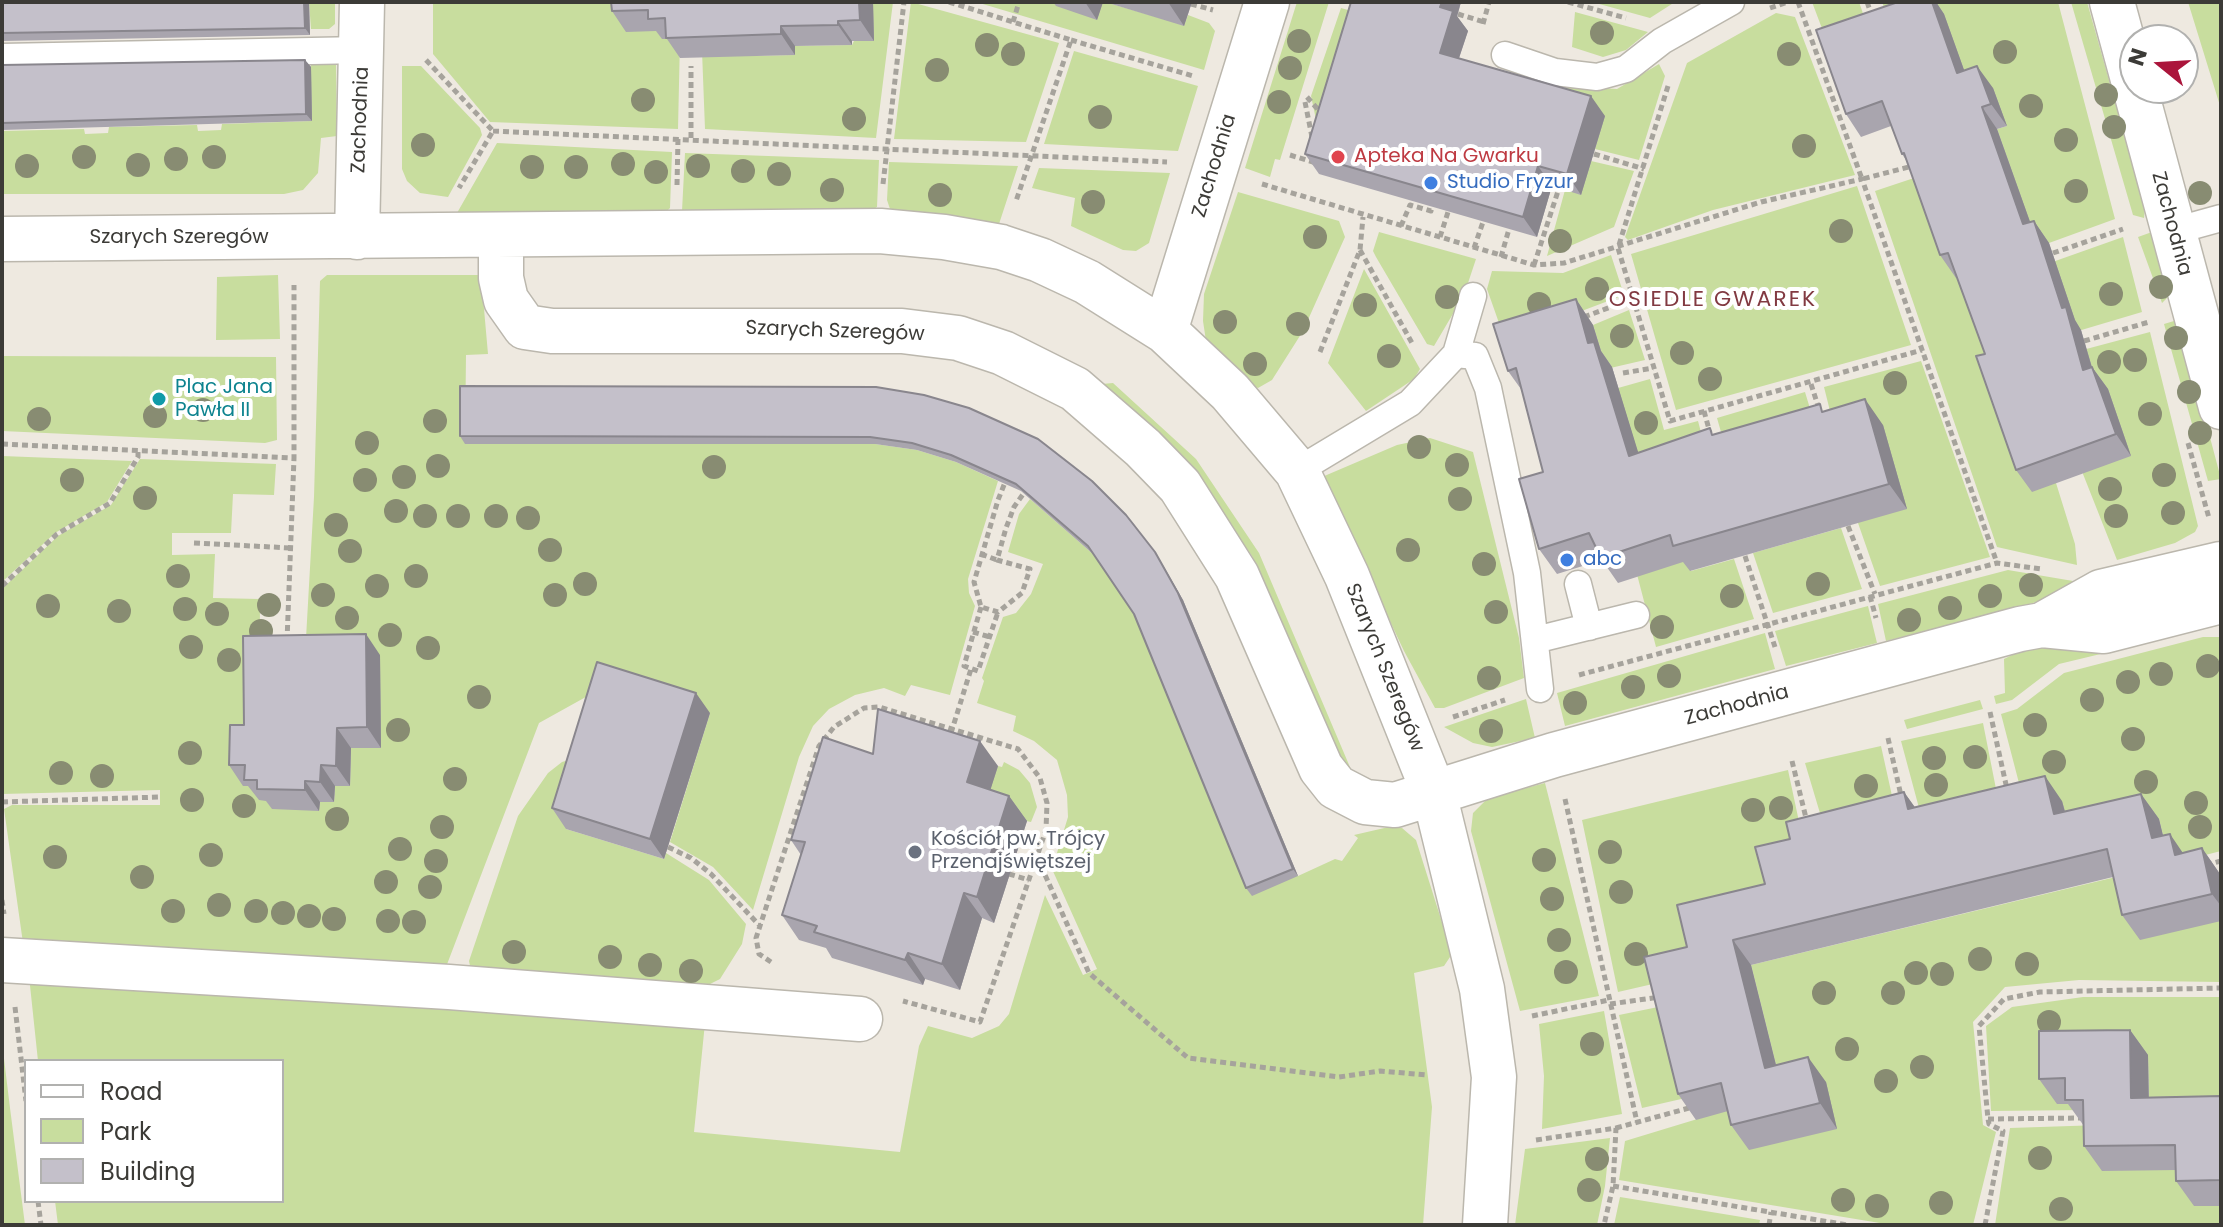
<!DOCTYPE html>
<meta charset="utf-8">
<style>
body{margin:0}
#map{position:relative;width:2223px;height:1227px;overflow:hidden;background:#eee9e0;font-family:Poppins,sans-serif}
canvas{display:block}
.frame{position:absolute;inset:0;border:4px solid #3c3b37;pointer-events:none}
.legend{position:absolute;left:24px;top:1059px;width:260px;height:144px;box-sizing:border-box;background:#fff;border:2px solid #b1b1af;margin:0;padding:10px 14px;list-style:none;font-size:24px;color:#3c3b37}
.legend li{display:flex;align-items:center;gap:16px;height:40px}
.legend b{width:40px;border:2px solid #b1b1af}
.north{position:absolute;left:2119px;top:24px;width:80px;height:80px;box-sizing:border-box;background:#fff;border:2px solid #b1b1af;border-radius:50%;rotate:288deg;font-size:22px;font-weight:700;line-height:32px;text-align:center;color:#3c3b37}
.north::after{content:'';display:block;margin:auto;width:28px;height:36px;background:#ab153b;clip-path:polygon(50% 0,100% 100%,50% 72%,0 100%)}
</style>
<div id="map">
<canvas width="2223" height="1227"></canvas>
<div class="frame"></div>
<ul class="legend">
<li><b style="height:10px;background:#fff"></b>Road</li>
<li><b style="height:22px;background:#c8dd9e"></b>Park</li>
<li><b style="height:22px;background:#c4c0ca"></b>Building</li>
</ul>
<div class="north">N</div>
</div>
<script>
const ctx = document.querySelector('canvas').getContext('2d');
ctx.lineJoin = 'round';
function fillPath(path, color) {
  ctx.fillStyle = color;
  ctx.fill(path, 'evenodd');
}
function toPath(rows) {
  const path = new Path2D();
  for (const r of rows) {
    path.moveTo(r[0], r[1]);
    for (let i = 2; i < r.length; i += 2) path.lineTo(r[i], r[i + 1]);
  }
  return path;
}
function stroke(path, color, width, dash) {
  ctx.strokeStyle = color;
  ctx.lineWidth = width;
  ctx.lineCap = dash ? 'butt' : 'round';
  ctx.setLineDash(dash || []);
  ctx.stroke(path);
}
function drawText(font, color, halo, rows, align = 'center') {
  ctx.font = font + ' Poppins,sans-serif';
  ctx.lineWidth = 8;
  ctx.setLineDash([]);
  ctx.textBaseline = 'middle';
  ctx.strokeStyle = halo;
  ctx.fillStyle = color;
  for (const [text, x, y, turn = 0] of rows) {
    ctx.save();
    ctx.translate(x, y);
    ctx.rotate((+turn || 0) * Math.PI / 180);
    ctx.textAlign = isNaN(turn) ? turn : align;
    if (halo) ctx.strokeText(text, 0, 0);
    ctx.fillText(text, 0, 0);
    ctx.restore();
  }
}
const green = toPath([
 [309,2,335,2,335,24,329,29,311,29],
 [433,2,625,2,662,31,680,39,678,129,490,122,433,54],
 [873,2,893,2,876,138,705,129,702,51,754,56,794,55,795,46,852,45],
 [911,2,1059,43,1026,142,894,139],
 [976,2,1105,2,1184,25,1188,15,1209,23,1215,31,1204,70],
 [1297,2,1329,2,1280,160,1275,159,1270,177,1245,168],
 [1592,2,1675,2,1650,18],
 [1812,2,1859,2,1867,25,1829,47],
 [1882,2,2058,2,2115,219,2038,247,1997,129,2007,126,1893,32],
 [2071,2,2087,2,2145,208,2144,218,2133,215],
 [2188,2,2221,2,2221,109],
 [1341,8,1376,18,1324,157,1311,96],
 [1575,12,1648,32,1626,50,1603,57,1572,47],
 [1776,13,1795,17,1855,175,1713,210,1628,240,1625,237,1687,63],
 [1074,51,1198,86,1178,151,1044,144],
 [311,60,336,61,337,136,321,138,318,173,303,190,284,194,2,194,2,131,84,129,85,134,108,133,109,127,197,125,198,131,221,130,222,124,311,121],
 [1659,64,1665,76,1639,160,1595,149,1604,116,1559,103,1565,86,1617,89],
 [402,66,421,66,480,128,482,135,448,197,420,193,407,181,402,169],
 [497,143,672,152,670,208,665,213,457,213],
 [685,153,879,160,877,207,870,211,682,211],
 [1591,161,1634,171,1614,227,1547,256,1565,190],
 [889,162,1018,166,999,224,891,212,887,200],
 [1039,168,1170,173,1149,243,1136,251,1123,250,1071,226,1075,198,1032,188],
 [1929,173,1964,275,2056,483,2075,544,2077,565,1997,547,1875,191],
 [1857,186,1911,345,1676,410,1631,254],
 [1238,192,1339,221,1345,237,1303,331,1272,380,1258,388,1247,384,1206,341,1203,321,1204,294],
 [1379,232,1476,259,1464,295,1434,346,1427,344,1376,257,1373,251],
 [2152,232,2169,296,2162,303,2138,237],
 [2123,237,2142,312,2068,334,2044,265],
 [1611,255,1624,295,1505,340,1487,289,1492,271,1563,273],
 [1364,269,1420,369,1414,379,1366,411,1328,363],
 [278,275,280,339,216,340,217,277],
 [327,275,481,275,488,354,466,355,465,443,875,444,917,450,956,462,998,481,968,579,969,593,975,606,950,695,911,685,905,696,884,688,855,695,829,709,813,726,799,757,753,910,713,867,670,842,710,713,611,683,539,723,446,967,23,943,4,809,12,805,160,805,160,790,2,794,2,589,58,536,111,505,140,459,276,464,274,495,233,494,231,533,172,533,172,555,215,554,213,598,260,599,259,786,320,802,334,802,335,786,350,786,351,748,381,747,305,656,314,497,320,281],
 [1629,310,1645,360,1606,369,1593,325],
 [2174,321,2180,324,2221,479,2208,481,2164,324],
 [2150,332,2198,526,2195,532,2175,543,2117,560,2083,474,2075,352],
 [2,356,276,357,277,440,265,443,2,431],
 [1921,361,1990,557,1880,586,1858,523,1824,387],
 [1650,379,1664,430,1698,421,1710,466,1644,473,1611,390],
 [1113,383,1196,459,1259,553,1358,786,1349,783,1252,556,1190,466,1146,421,1102,384],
 [1805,392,1818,435,1729,460,1717,418],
 [1430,438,1473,452,1519,638,1524,678,1444,708,1435,708,1404,651,1322,477,1397,445],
 [2,456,132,461,107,502,55,533,2,582],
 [1030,499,1093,554,1118,587,1298,876,1335,859,1342,861,1358,838,1354,835,1393,826,1402,828,1416,840,1452,954,1444,966,1414,973,1432,1107,1423,1225,58,1225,55,1201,282,1201,282,1061,38,1061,29,976,705,1023,694,1132,900,1152,919,1046,928,1026,972,1038,999,1026,1009,1014,1045,895,1083,975,1097,969,1052,869,1068,817,1067,795,1057,760,1034,741,1013,731,1016,716,977,703,984,681,982,678,1003,617,1016,613,1031,594,1043,564,1008,552,1019,514],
 [1841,528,1862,589,1773,613,1753,553],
 [1680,540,1691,571,1734,559,1754,619,1656,647,1634,563],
 [2008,570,2079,582,2073,588,2033,603,1886,641,1878,604],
 [1868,606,1877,643,1786,666,1775,631],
 [2221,617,2221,625,2059,664,2012,700,1996,704,1994,696,2005,693,2004,659,2024,649],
 [1765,633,1775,669,1565,726,1557,693],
 [2203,637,2221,637,2221,851,2170,864,2159,819,2026,810,2001,714,2017,709,2064,673],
 [1526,699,1535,738,1492,747,1473,743,1444,727],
 [1980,700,1983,709,1907,729,1904,720],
 [1983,723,1998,799,1926,834,1901,741],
 [1881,746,1902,841,1828,840,1805,763],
 [590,754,566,829,664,859,666,853,709,880,746,924,742,944,720,979,710,984,675,983,470,966,469,961,518,816,548,773,562,762],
 [1004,762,1019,770,1030,783,1037,807,1031,822,979,811,998,766,1002,767],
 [1788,770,1808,864,1705,972,1618,992,1582,820],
 [1545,783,1599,996,1520,1011,1471,831,1473,813,1488,798],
 [2124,875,2221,921,2221,982,2079,980,2005,987,1973,1022,1983,1125,1996,1132,1973,1225,1892,1225,1619,1180,1625,1141,1783,1093,1751,965],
 [2083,997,2221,997,2221,1121,2149,1123,2148,1055,2083,1103,2083,1110,1991,1111,1986,1026,2012,1007],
 [1663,1006,1690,1097,1642,1108,1619,1015],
 [1604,1011,1622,1114,1542,1129,1544,1076,1539,1024],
 [2,1042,10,1108,25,1225,2,1225],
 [2101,1125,2192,1170,2194,1206,2220,1206,2220,1225,1995,1225,2010,1128],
 [1610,1138,1605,1186,1597,1225,1515,1225,1525,1149],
 [1620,1197,1760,1220,1759,1225,1614,1225]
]);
const path = toPath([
 [949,2,1071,40,1016,201],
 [1568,2,1626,18],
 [1798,2,1862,179,1913,166],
 [1867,2,1872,16],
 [1191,4,1213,10],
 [1770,8,1788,2],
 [1458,14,1484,22],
 [1013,22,1019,2],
 [1483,24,1489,2],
 [1071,40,1193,76],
 [426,60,493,131,459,188],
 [1668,86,1618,248,1670,421,1922,350],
 [1307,97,1322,114],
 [1305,102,1312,137],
 [493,131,1167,162],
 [691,138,691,66],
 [1594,154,1644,169],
 [1290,155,1316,163],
 [883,184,904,2],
 [1262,184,1534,265,1564,263,1761,202,1862,179,1997,563],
 [677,185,678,138],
 [1401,226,1410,205,1431,211,1432,207],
 [1440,237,1448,212],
 [1474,248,1483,222],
 [1360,250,1412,343],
 [2053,253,2123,229],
 [1501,257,1509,229],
 [1534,265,1559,188],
 [1584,317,1635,298],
 [2084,341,2149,322],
 [1320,352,1360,250,1363,217],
 [1623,373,1653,368],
 [1811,384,1819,409],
 [1704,411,1710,433],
 [1022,440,1050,456,1014,507,1006,528,997,560,1030,569,1022,593,998,612,981,607,974,582,998,500,1022,440],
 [2188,443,2209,518],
 [2,444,294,458,294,285],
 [1848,526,1875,594],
 [194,543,291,548],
 [981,554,997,560],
 [1745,556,1775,647],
 [2,586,57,534,110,503,138,457,138,448],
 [1870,596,1876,618],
 [981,607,964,666,978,671,998,612],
 [973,632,990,637],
 [287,641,294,458],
 [1579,675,1997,563,2041,569],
 [1990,712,2007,789],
 [1453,717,1505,700],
 [951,733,971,669],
 [1888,738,1902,800],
 [1792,761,1807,822],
 [1565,799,1637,1122],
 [2,802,160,797],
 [668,847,691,858,711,874,761,927],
 [1037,857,1089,973,1188,1058,1339,1077,1380,1071,1427,1075],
 [2206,865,2221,861],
 [1009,874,1029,880],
 [2,900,4,914],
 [771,962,759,954,756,938,819,746,834,727,864,708,879,707,1018,749,1040,778,1047,803,1046,830,980,1022,903,1001],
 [1610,1004,1660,997],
 [15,1007,26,1101],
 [1532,1016,1609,1000],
 [1988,1119,2083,1118],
 [1616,1128,1689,1108],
 [1536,1140,1616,1128,1613,1186,1604,1225],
 [1613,1186,1848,1225],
 [38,1201,41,1225],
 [1769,1225,1771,1212],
 [1985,1225,2003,1131,1989,1124,1988,1119,1979,1026,2004,999,2040,992,2221,988]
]);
const lane = toPath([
 [1505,55,1555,72,1597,77,1626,69,1662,41,1731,2],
 [2,57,363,50],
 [2174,231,2221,218],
 [1473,296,1456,354,1475,356,1488,388,1527,573,1540,689],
 [1297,471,1410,403,1456,354],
 [1578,584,1589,627],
 [1535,640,1636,615]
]);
const street = toPath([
 [2112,2,2135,87],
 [2135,88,2221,407],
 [357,237,362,2],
 [501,237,501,278,506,300,525,327,552,331,902,331,958,338,1003,353,1075,389,1143,448,1180,486,1237,576,1321,768,1336,787,1365,802,1395,805,1554,755,2020,629,2042,625,2104,631,2221,601],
 [2,239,880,231,944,237,1001,247,1040,260,1087,282,1165,331,1230,392,1297,471,1347,576,1434,793,1482,989,1494,1077,1485,1225],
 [1165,331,1267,2],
 [2042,625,2101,592,2221,564],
 [2,960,449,987,860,1019]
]);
const trees = [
 [1602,33],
 [1299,41],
 [987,45],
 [2005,52],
 [1013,54],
 [1789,54],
 [1290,68],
 [937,70],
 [2106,95],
 [643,100],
 [1279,102],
 [2031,106],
 [1100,117],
 [854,119],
 [2114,127],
 [2066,140],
 [423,145],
 [1804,146],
 [84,157],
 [214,157],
 [176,159],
 [623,164],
 [138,165],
 [27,166],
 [698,166],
 [532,167],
 [576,167],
 [743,171],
 [656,172],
 [779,174],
 [832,190],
 [2076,191],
 [2200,193],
 [940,195],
 [1093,202],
 [1841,231],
 [1315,237],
 [1560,241],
 [2161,287],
 [1597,289],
 [2111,294],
 [1447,297],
 [1539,304],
 [1365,305],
 [1225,322],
 [1298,324],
 [1622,336],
 [2176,338],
 [1682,353],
 [1389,356],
 [2135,360],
 [2109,362],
 [1255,364],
 [1710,379],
 [1895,383],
 [2189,392],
 [203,410],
 [2150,414],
 [155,416],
 [39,419],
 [435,421],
 [1646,423],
 [2200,433],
 [367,443],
 [1419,447],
 [1457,465],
 [438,466],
 [714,467],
 [2164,475],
 [404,477],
 [72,480],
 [365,480],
 [2110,489],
 [145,498],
 [1460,499],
 [396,511],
 [2173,513],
 [425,516],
 [458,516],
 [496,516],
 [2116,516],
 [528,518],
 [336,525],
 [550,550],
 [1408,550],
 [350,551],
 [1484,564],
 [178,576],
 [416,576],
 [585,584],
 [1818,584],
 [2031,585],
 [377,586],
 [323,595],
 [555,595],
 [1732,596],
 [1990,596],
 [269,605],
 [48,606],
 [1950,608],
 [185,609],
 [119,611],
 [1496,612],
 [217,614],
 [347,618],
 [1909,620],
 [1662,627],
 [261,631],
 [390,635],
 [191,647],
 [428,648],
 [229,660],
 [2208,666],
 [2161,674],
 [1669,676],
 [1489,678],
 [2128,682],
 [1633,687],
 [479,697],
 [2092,700],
 [1575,703],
 [2035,725],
 [398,730],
 [1491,731],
 [2133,739],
 [190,753],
 [1975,757],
 [1934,758],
 [2054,762],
 [61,773],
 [102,776],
 [455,779],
 [2146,782],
 [1936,785],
 [1866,786],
 [192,800],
 [2196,803],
 [244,806],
 [1781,808],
 [1753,810],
 [337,819],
 [442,827],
 [2200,827],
 [400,849],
 [1610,852],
 [211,855],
 [55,857],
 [1544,860],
 [436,861],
 [142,877],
 [386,882],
 [430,887],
 [1621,892],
 [1552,899],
 [219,905],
 [173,911],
 [256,911],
 [283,913],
 [309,916],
 [334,919],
 [388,921],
 [414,922],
 [1559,940],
 [514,952],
 [1636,954],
 [610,957],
 [1980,959],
 [2027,964],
 [650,965],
 [691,971],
 [1566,972],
 [1916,973],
 [1942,974],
 [1824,993],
 [1893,993],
 [2049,1022],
 [1592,1044],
 [1847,1049],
 [1922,1067],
 [1886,1081],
 [2040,1158],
 [1597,1159],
 [1589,1190],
 [1843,1200],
 [1941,1203],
 [1877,1206],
 [2061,1209]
];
const wall = toPath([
 [2,2,309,2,310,35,2,41],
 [611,2,873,2,874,41,852,41,852,45,795,46,795,55,680,58,667,39,662,39,656,31,626,32,612,11],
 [1053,2,1103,2,1097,20,1056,6],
 [1105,2,1192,2,1184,26],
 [1461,2,1457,17,1468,31,1459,58,1605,116,1581,195,1552,186,1537,237,1319,174,1305,154],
 [1898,2,1936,2,1944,14,1964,70,1993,88,2007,126,1997,129,2030,222,2034,221,2049,243,2075,320,2081,330,2092,367,2108,389,2131,456,2032,492,2016,470,1985,354,1957,277,1956,278,1940,255,1908,163,1902,154,1891,126,1861,137,1846,114],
 [305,60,311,67,312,121,2,130,2,65],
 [1576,299,1593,325,1601,351,1612,367,1638,453,1714,434,1825,411,1883,425,1907,509,1690,571,1683,562,1618,583,1602,560,1557,574,1539,549,1543,472,1523,392,1508,371],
 [876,387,1160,560,1183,600,1298,876,1252,896,1246,888,1134,614,1093,554,1021,491,956,462,917,450,875,444,465,444,460,436],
 [380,655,381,748,351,748,350,786,335,786,334,802,320,802,319,811,272,809,266,801,259,800,248,786,243,786,229,765,244,725],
 [710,713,664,859,566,829,552,808],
 [873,754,998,766,990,790,1009,796,1027,821,994,923,982,918,960,990,925,979,923,985,832,958,826,948,799,940,782,915,801,855,791,840],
 [1904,792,1915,808,2062,801,2065,811,2141,794,2159,819,2163,836,2183,853,2202,848,2220,874,2221,880,2221,921,2140,940,2122,915,2113,877,1751,965,1776,1065,1826,1082,1837,1129,1749,1150,1731,1125,1728,1111,1696,1120,1678,1094,1687,947,1765,884,1790,839],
 [2130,1030,2148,1055,2149,1097,2221,1096,2221,1206,2194,1206,2176,1181,2176,1170,2102,1171,2084,1146,2084,1126,2068,1104,2057,1104,2039,1079]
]);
const shadedWall = toPath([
 [304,2,309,2,310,35,305,28],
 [859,2,873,2,874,41,860,20],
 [1085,2,1103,2,1097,20],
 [1168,2,1192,2,1184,26],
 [1442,2,1461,2,1457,16,1468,31,1454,73,1440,53,1440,7],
 [1932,2,1936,2,1944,14,1973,95,1957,73],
 [838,21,852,41,852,45,838,25],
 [781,26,795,46,795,55,781,34],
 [305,60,311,67,312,121,306,114],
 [1977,66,1993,88,2007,126,1991,104],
 [1591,96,1605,116,1581,195,1567,174],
 [1982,107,1997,129,2039,247,2023,224],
 [1538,166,1552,186,1537,237,1523,217],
 [2034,221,2049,243,2075,320,2081,330,2099,392,2083,370],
 [1576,299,1593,325,1601,351,1612,367,1647,481,1629,456,1588,343],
 [2092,367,2108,389,2131,456,2116,434],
 [1865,399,1883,425,1907,509,1889,484],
 [1155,552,1183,600,1298,876,1293,869],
 [366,634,380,655,381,748,367,727],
 [696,693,710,713,664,859,650,839],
 [337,728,351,748,350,786,336,766],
 [980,741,998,766,985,807,967,782],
 [321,765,335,786,334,802,320,782],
 [2045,776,2062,801,2072,839,2054,814],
 [305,781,320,802,319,811,305,790],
 [1904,792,1922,817,1908,809],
 [2141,794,2159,819,2170,864,2152,838],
 [1009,796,1027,821,994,923,977,897],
 [2170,834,2187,859,2175,855],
 [2202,848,2220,874,2221,880,2221,906,2212,894],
 [964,893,982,918,960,990,942,964],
 [1733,940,1751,965,1783,1093,1765,1068],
 [908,953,925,979,923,985,905,960],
 [2130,1030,2148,1055,2149,1123,2131,1098],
 [1808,1057,1826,1082,1837,1129,1820,1103]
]);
const building = toPath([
 [2,2,304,2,305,28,2,33,2,2],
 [611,2,859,2,860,20,838,21,838,25,781,26,781,34,666,38,665,18,648,19,648,10,612,11,611,2],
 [1351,2,1442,2,1440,7,1453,11,1440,53,1591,96,1567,174,1538,166,1523,217,1305,154,1351,2],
 [1898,2,1932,2,1957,73,1977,66,1991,104,1982,107,2023,224,2034,221,2062,308,2066,307,2083,370,2092,367,2116,434,2016,470,1976,356,1985,354,1948,253,1940,255,1904,153,1902,154,1882,101,1846,114,1816,30,1898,2],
 [305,60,306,114,2,123,2,65,305,60],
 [1576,299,1588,343,1594,342,1629,456,1710,428,1712,435,1820,404,1822,412,1865,399,1889,484,1673,546,1670,535,1601,558,1589,533,1539,549,1519,479,1543,472,1516,368,1508,371,1493,324,1576,299],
 [460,386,876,387,924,395,969,408,1038,439,1092,481,1126,515,1155,552,1178,593,1293,869,1246,888,1134,614,1088,546,1016,484,951,455,912,443,870,437,460,436,460,386],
 [366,634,367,727,337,728,336,766,321,765,320,782,305,781,305,790,257,789,257,780,244,780,245,765,229,765,230,725,244,725,243,636,366,634],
 [597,662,696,693,650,839,552,808,597,662],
 [878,709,980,741,967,782,1009,796,977,897,964,893,942,964,908,953,905,960,814,932,817,926,782,915,805,842,791,840,823,737,873,754,878,709],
 [2045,776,2054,814,2141,794,2152,838,2170,834,2175,855,2202,848,2212,894,2122,915,2107,849,1733,940,1765,1068,1808,1057,1820,1103,1731,1125,1721,1083,1678,1094,1644,957,1687,947,1677,905,1765,884,1755,847,1790,839,1786,822,1904,792,1908,809,2045,776],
 [2130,1030,2131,1098,2221,1096,2221,1180,2176,1181,2175,1145,2084,1146,2083,1100,2065,1100,2065,1078,2039,1079,2039,1031,2130,1030]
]);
const markers = [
 [1338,157,8,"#e0444e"],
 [1431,183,8,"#3f7fe0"],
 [159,399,8,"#0f9aa8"],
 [1567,560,8,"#3f7fe0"],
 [915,852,8,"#6b7280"]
];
const streetNames = [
 ["Zachodnia",361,120,-88],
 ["Zachodnia",1215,166,-73],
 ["Zachodnia",2171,224,75],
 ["Szarych Szeregów",179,238],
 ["Szarych Szeregów",835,332,2],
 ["Szarych Szeregów",1384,668,68],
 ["Zachodnia",1737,706,-15]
];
const healthNames = [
 ["Apteka Na Gwarku",1354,157]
];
const shopNames = [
 ["Studio Fryzur",1447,183],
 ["abc",1583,560]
];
const cultureNames = [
 ["Plac Jana",175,388],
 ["Pawła II",175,411]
];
const worshipNames = [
 ["Kościół pw. Trójcy",931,840],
 ["Przenajświętszej",931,863]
];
const neighbourhoodNames = [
 ["OSIEDLE GWAREK",1713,300]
];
fillPath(green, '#c8dd9e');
stroke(lane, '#bbb7ad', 29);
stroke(street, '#bbb7ad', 47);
stroke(path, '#a6a39c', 5, [6, 4]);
stroke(lane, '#fff', 26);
stroke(street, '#fff', 44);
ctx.fillStyle = '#888c72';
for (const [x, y] of trees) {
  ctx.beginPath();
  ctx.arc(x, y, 12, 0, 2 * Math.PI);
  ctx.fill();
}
fillPath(wall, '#a9a5ae');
fillPath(shadedWall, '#89868d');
fillPath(building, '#c4c0ca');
stroke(building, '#89868d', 2);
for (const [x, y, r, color] of markers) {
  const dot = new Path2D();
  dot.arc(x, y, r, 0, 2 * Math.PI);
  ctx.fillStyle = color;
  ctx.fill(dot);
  stroke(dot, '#fff', 3);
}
drawText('20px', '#3c3b37', '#fff', streetNames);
drawText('20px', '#be3a42', '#fff', healthNames, 'left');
drawText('20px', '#366cbe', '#fff', shopNames, 'left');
drawText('20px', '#0d838f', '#fff', cultureNames, 'left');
drawText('20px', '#5b616d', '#fff', worshipNames, 'left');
ctx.letterSpacing = '2px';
drawText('22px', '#823a42', '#fff', neighbourhoodNames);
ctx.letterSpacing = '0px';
</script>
